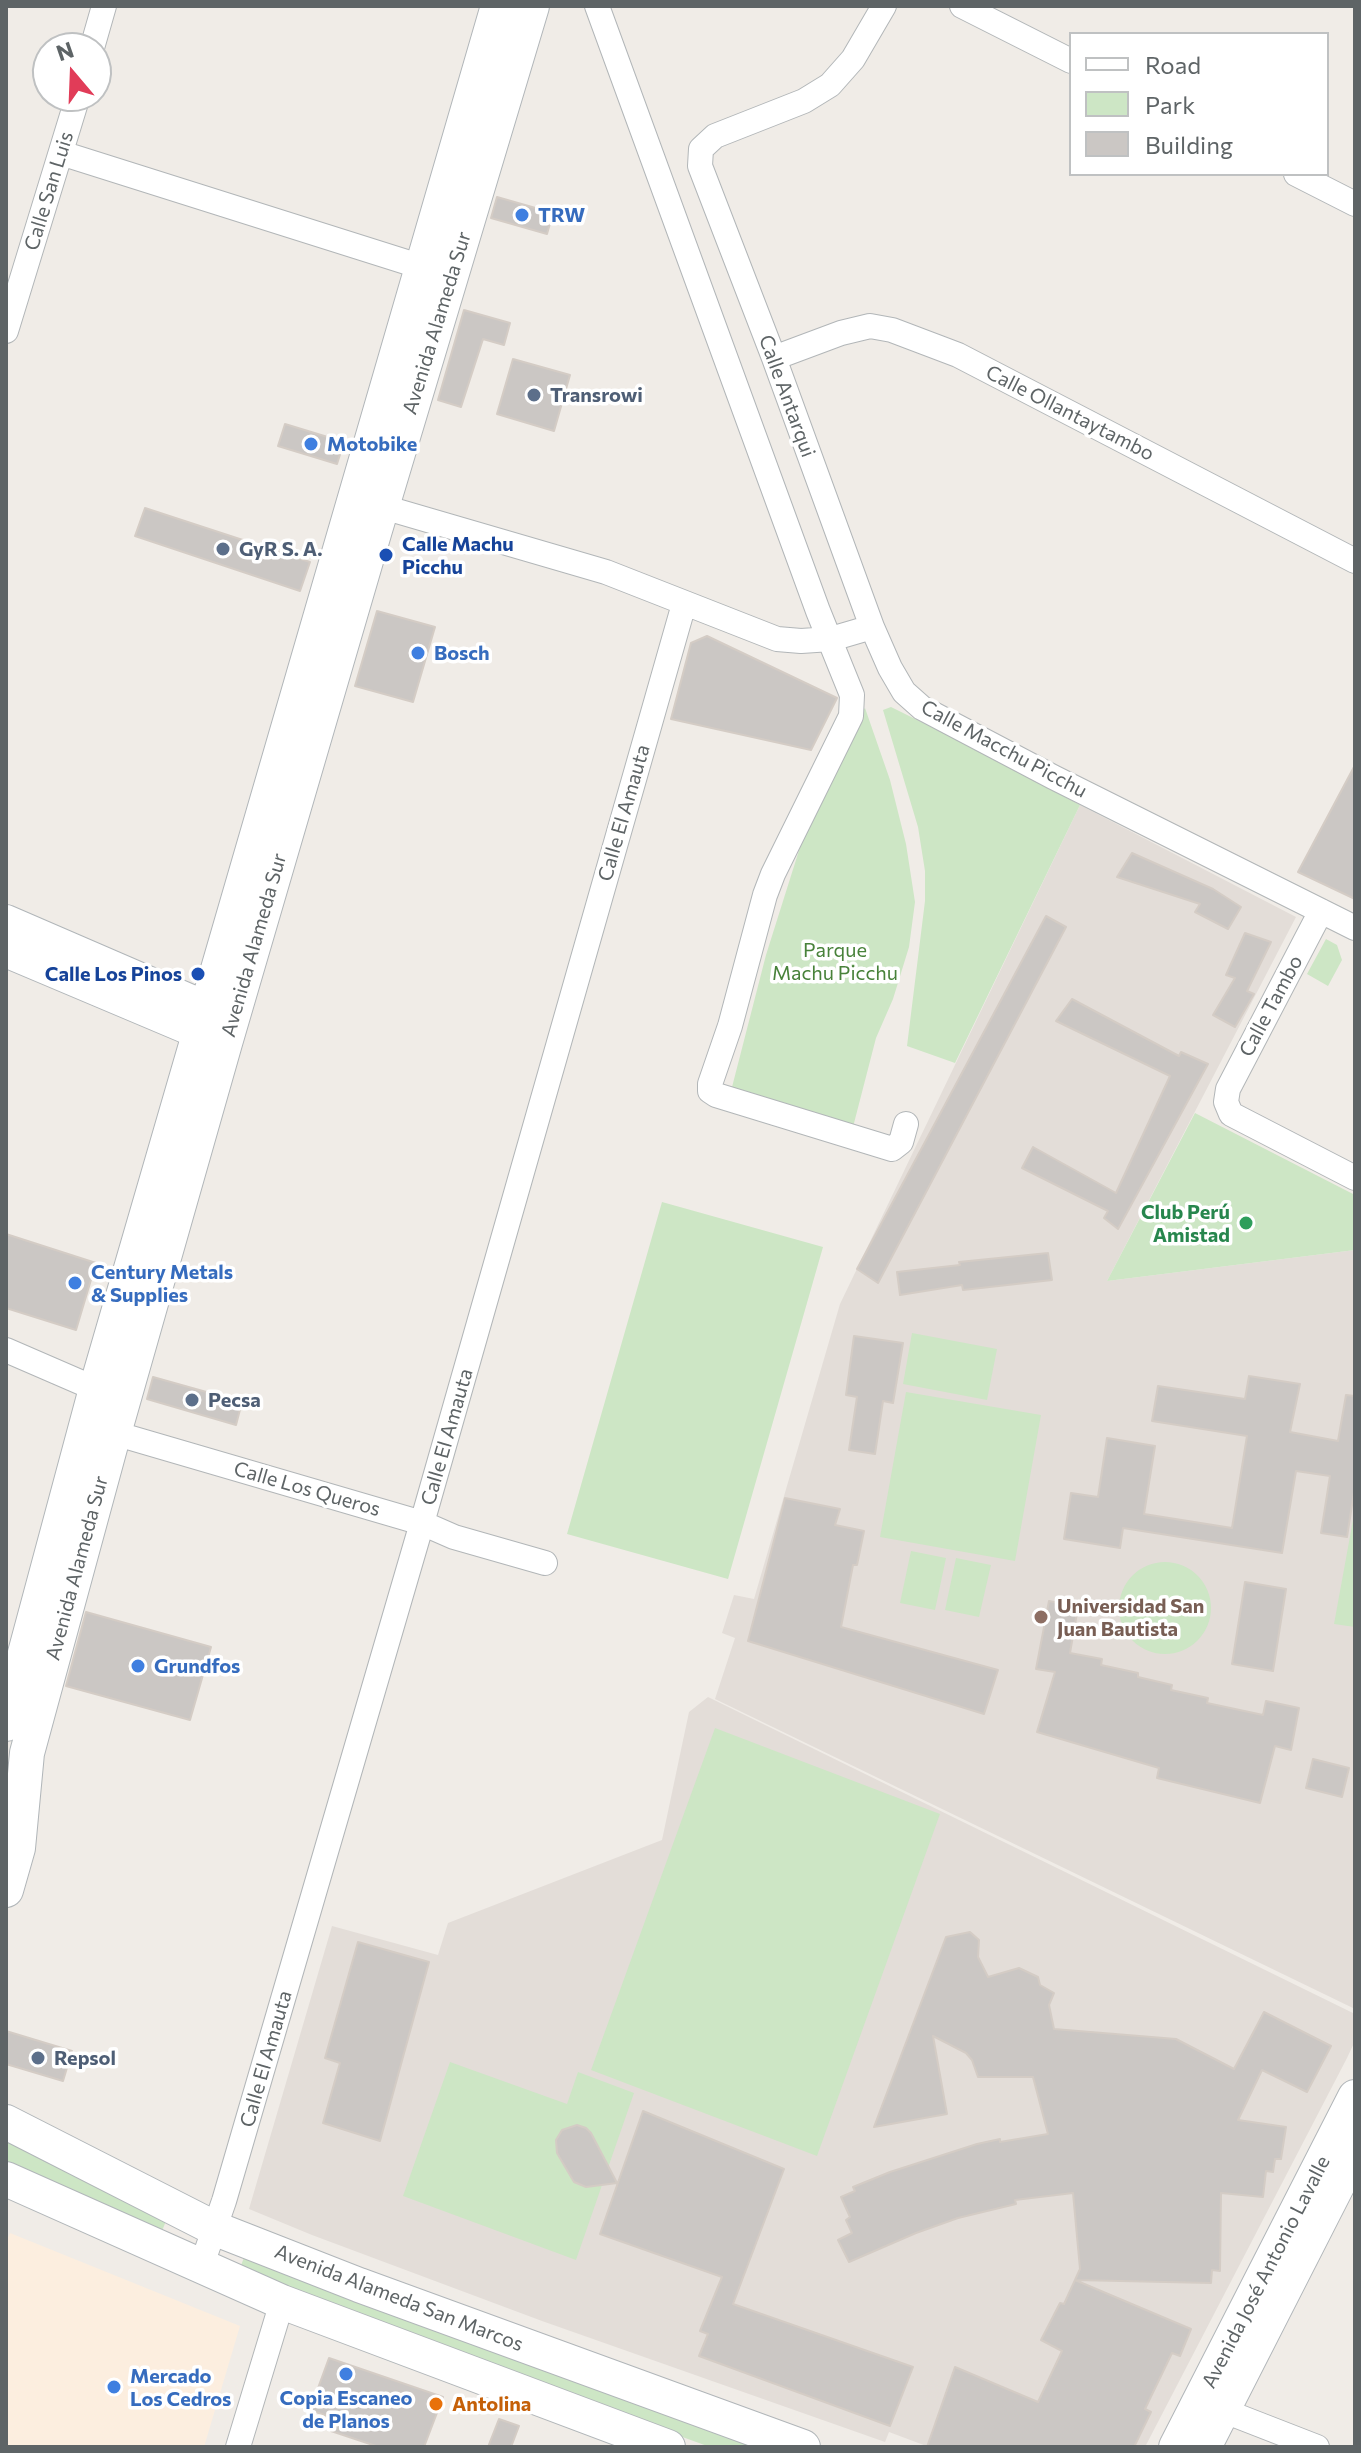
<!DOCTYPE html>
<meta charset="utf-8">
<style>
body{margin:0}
#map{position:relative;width:1361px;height:2453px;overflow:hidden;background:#f0ece7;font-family:Commissioner,sans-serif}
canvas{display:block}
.frame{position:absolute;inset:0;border:8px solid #5e6466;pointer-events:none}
.legend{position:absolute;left:1069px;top:32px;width:260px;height:144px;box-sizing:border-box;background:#fff;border:2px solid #bfc1c2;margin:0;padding:10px 14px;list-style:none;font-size:24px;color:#5e6466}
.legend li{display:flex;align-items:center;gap:16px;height:40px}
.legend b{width:40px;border:2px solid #bfc1c2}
.north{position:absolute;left:32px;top:32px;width:80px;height:80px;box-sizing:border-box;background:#fff;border:2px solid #bfc1c2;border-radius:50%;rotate:341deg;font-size:22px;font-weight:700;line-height:32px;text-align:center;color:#5e6466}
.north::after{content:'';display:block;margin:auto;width:28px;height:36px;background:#e13c58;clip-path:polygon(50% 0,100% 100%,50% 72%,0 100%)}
</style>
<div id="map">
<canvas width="1361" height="2453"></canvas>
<div class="frame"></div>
<ul class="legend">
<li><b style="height:10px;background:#fff"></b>Road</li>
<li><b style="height:22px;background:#cde6c5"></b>Park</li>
<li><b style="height:22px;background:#cbc7c4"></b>Building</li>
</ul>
<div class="north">N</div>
</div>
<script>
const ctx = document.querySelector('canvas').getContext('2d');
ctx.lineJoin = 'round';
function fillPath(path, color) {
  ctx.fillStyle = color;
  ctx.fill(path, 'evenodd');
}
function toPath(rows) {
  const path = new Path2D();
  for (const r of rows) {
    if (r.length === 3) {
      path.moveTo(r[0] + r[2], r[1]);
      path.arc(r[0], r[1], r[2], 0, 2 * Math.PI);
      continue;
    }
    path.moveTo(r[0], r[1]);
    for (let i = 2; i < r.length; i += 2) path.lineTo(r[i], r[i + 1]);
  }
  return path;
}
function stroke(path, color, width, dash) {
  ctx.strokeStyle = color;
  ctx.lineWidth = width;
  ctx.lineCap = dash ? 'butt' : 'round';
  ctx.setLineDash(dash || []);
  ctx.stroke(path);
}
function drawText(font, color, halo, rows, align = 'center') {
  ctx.font = font + ' Commissioner,sans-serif';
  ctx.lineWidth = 7;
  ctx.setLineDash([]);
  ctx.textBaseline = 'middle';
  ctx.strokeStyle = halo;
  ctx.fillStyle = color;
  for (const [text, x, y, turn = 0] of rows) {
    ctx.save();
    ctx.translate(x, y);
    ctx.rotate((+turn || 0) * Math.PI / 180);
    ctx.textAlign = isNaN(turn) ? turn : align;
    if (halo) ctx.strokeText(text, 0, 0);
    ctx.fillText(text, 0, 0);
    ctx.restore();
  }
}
const commercial = toPath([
 [10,2233,240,2326,204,2447,6,2447,6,2242]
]);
const education = toPath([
 [1080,805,1296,917,1107,1281,1355,1250,1355,2009,715,1699,735,1638,722,1633,734,1595,754,1599,840,1304],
 [708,1697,1355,2014,1355,2041,1347,2058,1145,2447,929,2447,889,2432,885,2442,542,2321,312,2235,249,2209,332,1926,438,1955,448,1923,662,1840,689,1712]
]);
const green = toPath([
 [891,707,996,759,1080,805,955,1063,907,1046,925,901,925,871,918,827,883,710],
 [865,708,890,780,906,844,915,902,909,947,893,999,876,1038,853,1127,731,1091,766,955,807,825,854,722],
 [1326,939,1337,945,1342,960,1328,986,1307,974],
 [1195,1113,1355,1195,1355,1250,1107,1281],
 [662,1202,823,1247,728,1579,567,1534],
 [912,1333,997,1349,987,1400,903,1384],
 [906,1392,1041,1415,1015,1561,880,1537],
 [1355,1509,1355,1627,1334,1624],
 [911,1551,946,1558,935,1610,900,1603],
 [956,1558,991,1565,979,1617,945,1610],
 [1165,1608,46],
 [715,1728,940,1814,817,2156,591,2070],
 [450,2062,567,2104,578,2072,634,2093,576,2260,403,2196],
 [6,2141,168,2216,160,2236,6,2165],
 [246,2252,772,2447,710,2447,396,2333,239,2271]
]);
const building = toPath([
 [497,197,553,213,547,234,491,218,497,197],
 [464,310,510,323,504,345,483,339,461,407,438,400,464,310],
 [513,359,570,375,554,431,497,414,513,359],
 [285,424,344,442,337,464,278,446,285,424],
 [145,508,310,562,300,591,135,536,145,508],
 [377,611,435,627,413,702,355,686,377,611],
 [707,636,837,698,811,750,671,719,691,643,707,636],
 [1355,765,1355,899,1298,872,1355,765],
 [1132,853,1213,889,1241,907,1228,929,1195,912,1200,904,1117,877,1132,853],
 [1046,916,1066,927,878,1283,857,1269,1046,916],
 [1245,933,1271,942,1247,991,1254,994,1235,1027,1213,1015,1235,978,1226,975,1245,933],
 [1072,999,1179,1056,1181,1052,1208,1064,1118,1229,1104,1218,1108,1211,1022,1168,1033,1147,1116,1193,1170,1076,1056,1021,1072,999],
 [6,1234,96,1263,76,1330,6,1308,6,1234],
 [1048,1253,1052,1280,963,1290,962,1285,900,1295,897,1272,960,1265,959,1262,1048,1253],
 [854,1336,903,1343,893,1403,883,1401,875,1454,849,1450,857,1397,846,1395,854,1336],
 [1249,1376,1300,1384,1290,1432,1338,1441,1346,1395,1355,1396,1355,1486,1347,1537,1321,1533,1330,1476,1296,1471,1282,1553,1123,1528,1120,1548,1064,1539,1071,1493,1098,1497,1107,1438,1155,1446,1144,1514,1232,1528,1247,1436,1152,1421,1158,1386,1245,1399,1249,1376],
 [153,1377,242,1402,236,1425,147,1399,153,1377],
 [785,1498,840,1509,835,1525,864,1531,857,1565,853,1565,841,1627,998,1670,984,1714,748,1641,785,1498],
 [1245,1582,1286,1589,1273,1671,1232,1664,1245,1582],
 [1049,1601,1078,1607,1070,1653,1102,1659,1101,1665,1138,1673,1138,1677,1172,1685,1171,1690,1208,1698,1207,1703,1263,1715,1266,1701,1299,1708,1291,1750,1275,1746,1260,1803,1157,1778,1159,1768,1037,1732,1055,1672,1036,1669,1049,1601],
 [86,1612,211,1647,190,1720,66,1686,86,1612],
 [1313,1759,1349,1768,1342,1797,1306,1788,1313,1759],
 [970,1932,979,1940,978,1957,988,1977,1019,1968,1038,1977,1040,1985,1054,1993,1049,2005,1054,2029,1176,2039,1234,2069,1264,2012,1331,2046,1307,2092,1262,2070,1238,2120,1286,2127,1281,2159,1275,2159,1273,2172,1266,2171,1263,2197,1221,2193,1220,2271,1212,2270,1211,2283,1075,2280,1080,2269,1073,2193,1015,2200,1016,2204,958,2218,916,2233,849,2262,838,2240,852,2233,846,2220,850,2217,841,2197,855,2191,853,2187,890,2172,977,2144,1000,2139,1000,2142,1048,2134,1033,2077,978,2077,972,2060,966,2053,933,2036,947,2114,874,2127,946,1937,970,1932],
 [358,1942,429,1962,380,2141,323,2123,340,2063,325,2058,358,1942],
 [6,2031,72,2051,63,2081,6,2064,6,2031],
 [643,2111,784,2169,733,2304,913,2367,890,2426,699,2356,708,2334,700,2331,722,2277,600,2234,643,2111],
 [577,2125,586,2128,591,2133,617,2183,586,2187,574,2182,557,2153,556,2140,562,2130,577,2125],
 [1075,2280,1191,2329,1180,2356,1172,2353,1145,2409,1151,2412,1134,2447,927,2447,955,2367,1038,2402,1062,2351,1041,2340,1060,2303,1064,2304,1075,2280],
 [329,2358,443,2397,424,2447,379,2447,331,2431,336,2419,310,2410,329,2358],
 [499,2419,519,2426,511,2447,488,2447,499,2419]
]);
const street = toPath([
 [597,6,818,611,852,695,851,716,773,874,765,895,730,1026,710,1084,710,1091,716,1095,892,1149,901,1142,906,1124],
 [884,6,853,59,830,85,804,101,715,136,701,149,700,166,774,358,872,627,890,668,904,692,922,708,1053,777,1355,928],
 [962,6,1071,61],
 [92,48,104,6],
 [61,153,422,267],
 [1296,174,1355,204],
 [6,331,78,96],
 [774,358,841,333,870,326,892,330,958,355,1355,561],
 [366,502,606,572,777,639,801,641,831,639,872,627],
 [1321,911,1228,1089,1226,1102,1231,1114,1355,1178],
 [6,1350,96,1389],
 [114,1433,422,1523,454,1537,545,1563],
 [201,2267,224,2201,422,1523,684,604],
 [1209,2405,1317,2447],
 [238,2447,282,2302]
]);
const secondary = toPath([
 [6,922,228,1018],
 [6,950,219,1040],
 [6,1724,96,1389,498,6],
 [6,1890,18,1848,27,1753,114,1433,225,1043,375,530,532,6],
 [6,2122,216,2229,359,2285,803,2447],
 [6,2179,282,2302,668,2447],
 [1176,2447,1355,2097],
 [1204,2447,1355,2151]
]);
const markers = [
 [522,215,8,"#3f7fe0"],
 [534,395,8,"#5c6f8a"],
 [311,444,8,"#3f7fe0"],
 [223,549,8,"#5c6f8a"],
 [386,555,8,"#1a4fb4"],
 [418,653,8,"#3f7fe0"],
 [198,974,8,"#1a4fb4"],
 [1246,1223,8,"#2e9e5b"],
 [75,1283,8,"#3f7fe0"],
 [192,1400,8,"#5c6f8a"],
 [1041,1617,8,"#8d6e63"],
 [138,1666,8,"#3f7fe0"],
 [38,2058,8,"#5c6f8a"],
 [346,2374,8,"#3f7fe0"],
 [114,2387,8,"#3f7fe0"],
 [436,2404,8,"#e8710a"]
];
const streetNames = [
 ["Calle San Luis",49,191,-73],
 ["Avenida Alameda Sur",437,323,-73],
 ["Calle Antarqui",787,396,70],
 ["Calle Ollantaytambo",1070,413,27],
 ["Calle Macchu Picchu",1004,749,28],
 ["Calle El Amauta",624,813,-74],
 ["Avenida Alameda Sur",254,945,-74],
 ["Calle Tambo",1271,1006,-62],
 ["Calle El Amauta",447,1437,-74],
 ["Calle Los Queros",307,1489,16],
 ["Avenida Alameda Sur",77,1568,-75],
 ["Calle El Amauta",266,2059,-74],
 ["Avenida José Antonio Lavalle",1266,2272,-63],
 ["Avenida Alameda San Marcos",399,2298,21]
];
const shopNames = [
 ["TRW",538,215],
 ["Motobike",327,444],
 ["Bosch",434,653],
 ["Century Metals",91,1272],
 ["& Supplies",91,1295],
 ["Grundfos",154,1666],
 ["Mercado",130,2376],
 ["Los Cedros",130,2399],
 ["Copia Escaneo",346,2398,"center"],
 ["de Planos",346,2421,"center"]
];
const serviceNames = [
 ["Transrowi",550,395],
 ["GyR S. A.",239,549],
 ["Pecsa",208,1400],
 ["Repsol",54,2058]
];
const transitNames = [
 ["Calle Machu",402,544],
 ["Picchu",402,567],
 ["Calle Los Pinos",182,974,"right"]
];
const parkNames = [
 ["Parque",835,950],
 ["Machu Picchu",835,973]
];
const leisureNames = [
 ["Club Perú",1230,1212],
 ["Amistad",1230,1235]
];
const educationNames = [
 ["Universidad San",1057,1606],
 ["Juan Bautista",1057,1629]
];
const foodNames = [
 ["Antolina",452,2404]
];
fillPath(commercial, '#fceedf');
fillPath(education, '#e3ddd8');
fillPath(green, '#cde6c5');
fillPath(building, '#cbc7c4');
stroke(building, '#d4ccc5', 2);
stroke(street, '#b2b6b8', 26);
stroke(secondary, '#b1b6b9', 36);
stroke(street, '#fff', 24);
stroke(secondary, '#fff', 34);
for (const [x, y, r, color] of markers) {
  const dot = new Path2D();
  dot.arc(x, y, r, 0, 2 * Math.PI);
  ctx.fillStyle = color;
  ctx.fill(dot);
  stroke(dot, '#fff', 3);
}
drawText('20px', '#5e6466', '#fff', streetNames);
drawText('bold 20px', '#366cbe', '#fff', shopNames, 'left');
drawText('bold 20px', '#4e5e75', '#fff', serviceNames, 'left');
drawText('bold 20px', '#164399', '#fff', transitNames, 'left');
drawText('20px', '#48823a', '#fff', parkNames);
drawText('bold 20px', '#27864d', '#fff', leisureNames, 'right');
drawText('bold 20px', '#785e54', '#fff', educationNames, 'left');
drawText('bold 20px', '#c56008', '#fff', foodNames, 'left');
</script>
